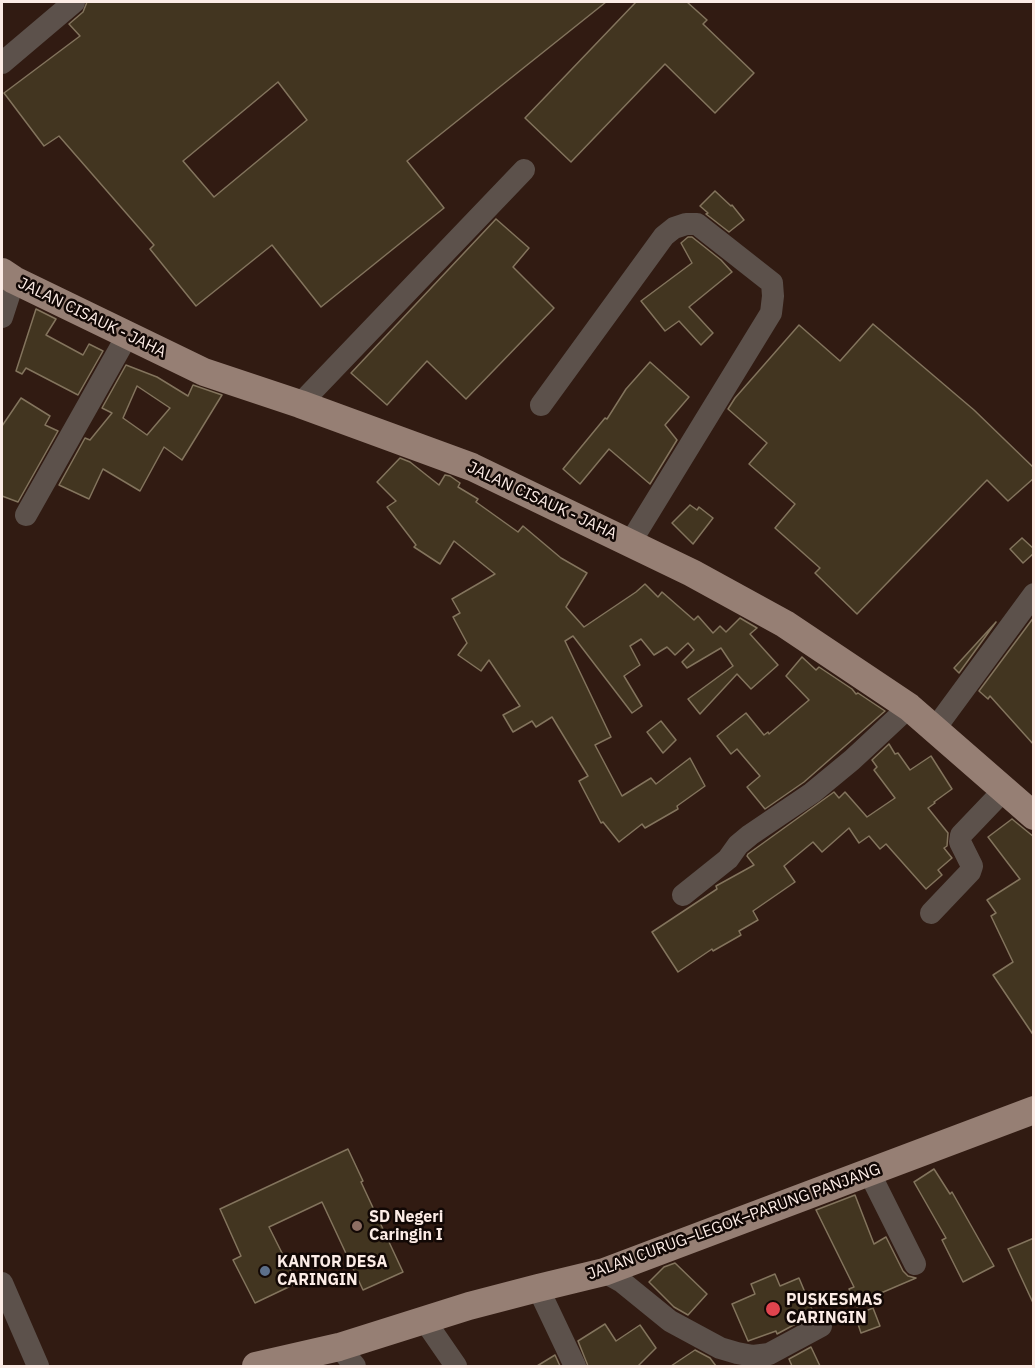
<!DOCTYPE html>
<meta charset="utf-8">
<style>
body{margin:0}
#map{position:relative;width:1035px;height:1368px;overflow:hidden;background:#311b12;font-family:"IBM Plex Sans",sans-serif}
canvas{display:block}
.frame{position:absolute;inset:0;border:3px solid #fcece6;pointer-events:none}
</style>
<div id="map">
<canvas width="1035" height="1368"></canvas>
<div class="frame"></div>
</div>
<script>
const ctx = document.querySelector('canvas').getContext('2d');
ctx.lineJoin = 'round';
function fillPath(path, color) {
  ctx.fillStyle = color;
  ctx.fill(path, 'evenodd');
}
function toPath(rows) {
  const path = new Path2D();
  for (const r of rows) {
    path.moveTo(r[0], r[1]);
    for (let i = 2; i < r.length; i += 2) path.lineTo(r[i], r[i + 1]);
  }
  return path;
}
function stroke(path, color, width, dash) {
  ctx.strokeStyle = color;
  ctx.lineWidth = width;
  ctx.lineCap = dash ? 'butt' : 'round';
  ctx.setLineDash(dash || []);
  ctx.stroke(path);
}
function drawText(font, color, halo, rows, align = 'center') {
  ctx.font = font + ' "IBM Plex Sans",sans-serif';
  ctx.lineWidth = 5;
  ctx.setLineDash([]);
  ctx.textBaseline = 'middle';
  ctx.strokeStyle = halo;
  ctx.fillStyle = color;
  for (const [text, x, y, turn = 0] of rows) {
    ctx.save();
    ctx.translate(x, y);
    ctx.rotate((+turn || 0) * Math.PI / 180);
    ctx.textAlign = isNaN(turn) ? turn : align;
    if (halo) ctx.strokeText(text, 0, 0);
    ctx.fillText(text, 0, 0);
    ctx.restore();
  }
}
const building = toPath([
 [87,2,606,2,407,161,444,208,321,307,272,245,196,306,150,249,154,245,59,136,44,146,4,93,80,36,69,24,83,12,87,2],
 [278,82,307,120,214,197,183,161,278,82],
 [636,2,687,2,707,20,703,24,754,73,715,113,665,64,571,162,525,118,636,2],
 [715,191,731,206,732,205,744,220,729,232,706,214,708,213,700,206,715,191],
 [496,219,529,248,513,267,554,308,466,399,427,361,387,405,351,373,496,219],
 [688,237,692,237,721,260,732,272,689,307,713,333,701,345,679,321,665,331,641,301,692,263,681,243,688,237],
 [36,309,56,319,46,335,83,355,89,344,103,351,78,395,26,368,22,374,16,371,36,309],
 [873,324,974,410,1034,468,1034,478,1008,501,987,480,857,614,815,573,820,568,775,528,795,504,749,464,767,443,728,409,735,398,799,325,840,361,873,324],
 [650,362,689,397,665,425,677,440,650,484,609,449,580,484,563,469,605,418,607,419,626,389,650,362],
 [126,365,157,377,188,396,193,385,222,395,182,460,164,447,140,491,103,469,89,499,59,485,85,438,90,440,112,413,102,408,126,365],
 [137,386,170,408,147,435,123,418,137,386],
 [21,398,50,416,45,425,58,431,18,502,2,496,2,426,21,398],
 [400,458,410,462,439,485,445,475,450,476,460,483,458,487,478,499,476,502,518,532,523,526,561,558,587,573,566,607,584,627,636,592,645,584,658,597,662,592,694,620,698,616,713,633,720,626,726,632,740,618,757,628,750,634,778,665,751,689,737,674,700,714,688,699,733,666,721,648,687,668,682,662,694,650,688,643,675,655,667,647,654,655,641,639,630,646,640,665,624,676,642,706,632,713,573,636,565,641,611,737,595,745,622,796,651,778,656,784,690,758,705,786,677,806,678,809,645,828,642,824,619,842,603,822,601,823,579,781,588,776,552,717,536,727,532,721,513,732,503,715,520,706,489,660,481,671,458,655,467,643,453,617,460,613,452,599,495,574,454,541,440,564,414,547,416,545,387,507,396,501,377,482,400,458],
 [690,505,697,510,699,507,713,518,693,544,672,523,690,505],
 [1022,538,1034,549,1034,553,1023,563,1010,549,1022,538],
 [1034,617,1034,745,990,696,988,699,979,691,1034,617],
 [996,622,959,673,954,668,996,622],
 [802,657,816,670,819,667,852,689,856,694,858,693,885,711,804,782,765,809,747,787,760,776,737,749,731,754,717,736,746,713,764,735,768,732,769,734,809,700,786,676,802,657],
 [661,721,676,740,663,753,647,732,661,721],
 [889,744,895,754,898,753,910,770,931,756,952,789,934,802,935,803,928,808,948,833,947,846,944,848,952,858,938,870,942,875,926,889,886,844,880,849,869,836,859,843,849,828,822,852,813,842,784,866,795,882,753,911,758,920,739,931,741,935,713,951,712,949,678,972,652,932,717,889,716,886,754,865,747,856,748,854,834,792,839,798,845,792,867,817,895,798,874,770,877,767,872,760,889,744],
 [1012,819,1034,837,1034,1036,993,975,1013,962,991,916,996,913,987,900,1020,879,988,837,1012,819],
 [348,1149,363,1181,361,1182,403,1272,363,1290,322,1202,269,1227,297,1283,255,1303,233,1260,241,1256,220,1209,348,1149],
 [934,1169,950,1194,952,1192,994,1266,963,1282,942,1240,946,1238,914,1182,934,1169],
 [855,1195,874,1244,886,1237,903,1271,908,1276,916,1278,874,1296,875,1299,857,1307,849,1289,854,1287,816,1210,855,1195],
 [1034,1238,1034,1305,1008,1249,1034,1238],
 [675,1263,707,1294,688,1315,674,1307,649,1282,664,1267,675,1263],
 [775,1274,780,1286,799,1278,814,1314,777,1334,776,1331,748,1341,732,1304,755,1294,751,1284,775,1274],
 [873,1308,880,1326,861,1333,855,1315,873,1308],
 [605,1324,616,1341,640,1325,656,1348,638,1366,588,1366,578,1341,605,1324],
 [811,1347,820,1366,792,1366,789,1359,811,1347],
 [695,1350,710,1358,716,1366,671,1366,695,1350],
 [555,1355,560,1366,537,1366,555,1355]
]);
const minor = toPath([
 [2,63,74,2],
 [2,317,14,280],
 [300,404,524,170],
 [541,405,664,236,674,228,686,224,697,224,772,283,773,296,771,313,630,543],
 [26,515,127,336],
 [934,730,1034,594],
 [683,895,728,859,738,845,750,835,812,793,852,760,909,707],
 [931,913,970,872,972,866,960,842,961,835,1004,790],
 [869,1172,915,1264],
 [604,1272,622,1282,670,1321,720,1348,737,1353,753,1356,769,1354,821,1326],
 [2,1283,38,1366],
 [538,1288,575,1366],
 [425,1321,456,1366],
 [339,1347,355,1366]
]);
const major = toPath([
 [2,272,14,280,204,372,300,404,472,467,692,573,785,624,909,707,1034,816],
 [256,1366,339,1347,469,1306,538,1288,604,1272,1034,1110]
]);
const markers = [
 [357,1226,6,"#8d6e63"],
 [265,1271,6,"#5c6f8a"],
 [773,1309,8,"#e0444e"]
];
const streetNames = [
 ["JALAN CISAUK - JAHA",92,318,26],
 ["JALAN CISAUK - JAHA",542,501,25],
 ["JALAN CURUG–LEGOK–PARUNG PANJANG",734,1222,-20]
];
const poiNames = [
 ["SD Negeri",369,1217],
 ["Caringin I",369,1235],
 ["KANTOR DESA",277,1262],
 ["CARINGIN",277,1280],
 ["PUSKESMAS",786,1300],
 ["CARINGIN",786,1318]
];
fillPath(building, '#423520');
stroke(building, '#83745d', 1.5);
stroke(minor, '#5c514b', 22);
stroke(major, '#967f74', 28);
for (const [x, y, r, color] of markers) {
  const dot = new Path2D();
  dot.arc(x, y, r, 0, 2 * Math.PI);
  ctx.fillStyle = color;
  ctx.fill(dot);
  stroke(dot, '#120805', 2);
}
drawText('16px', '#fcece6', '#120805', streetNames);
drawText('bold 16px', '#fcece6', '#120805', poiNames, 'left');
</script>
